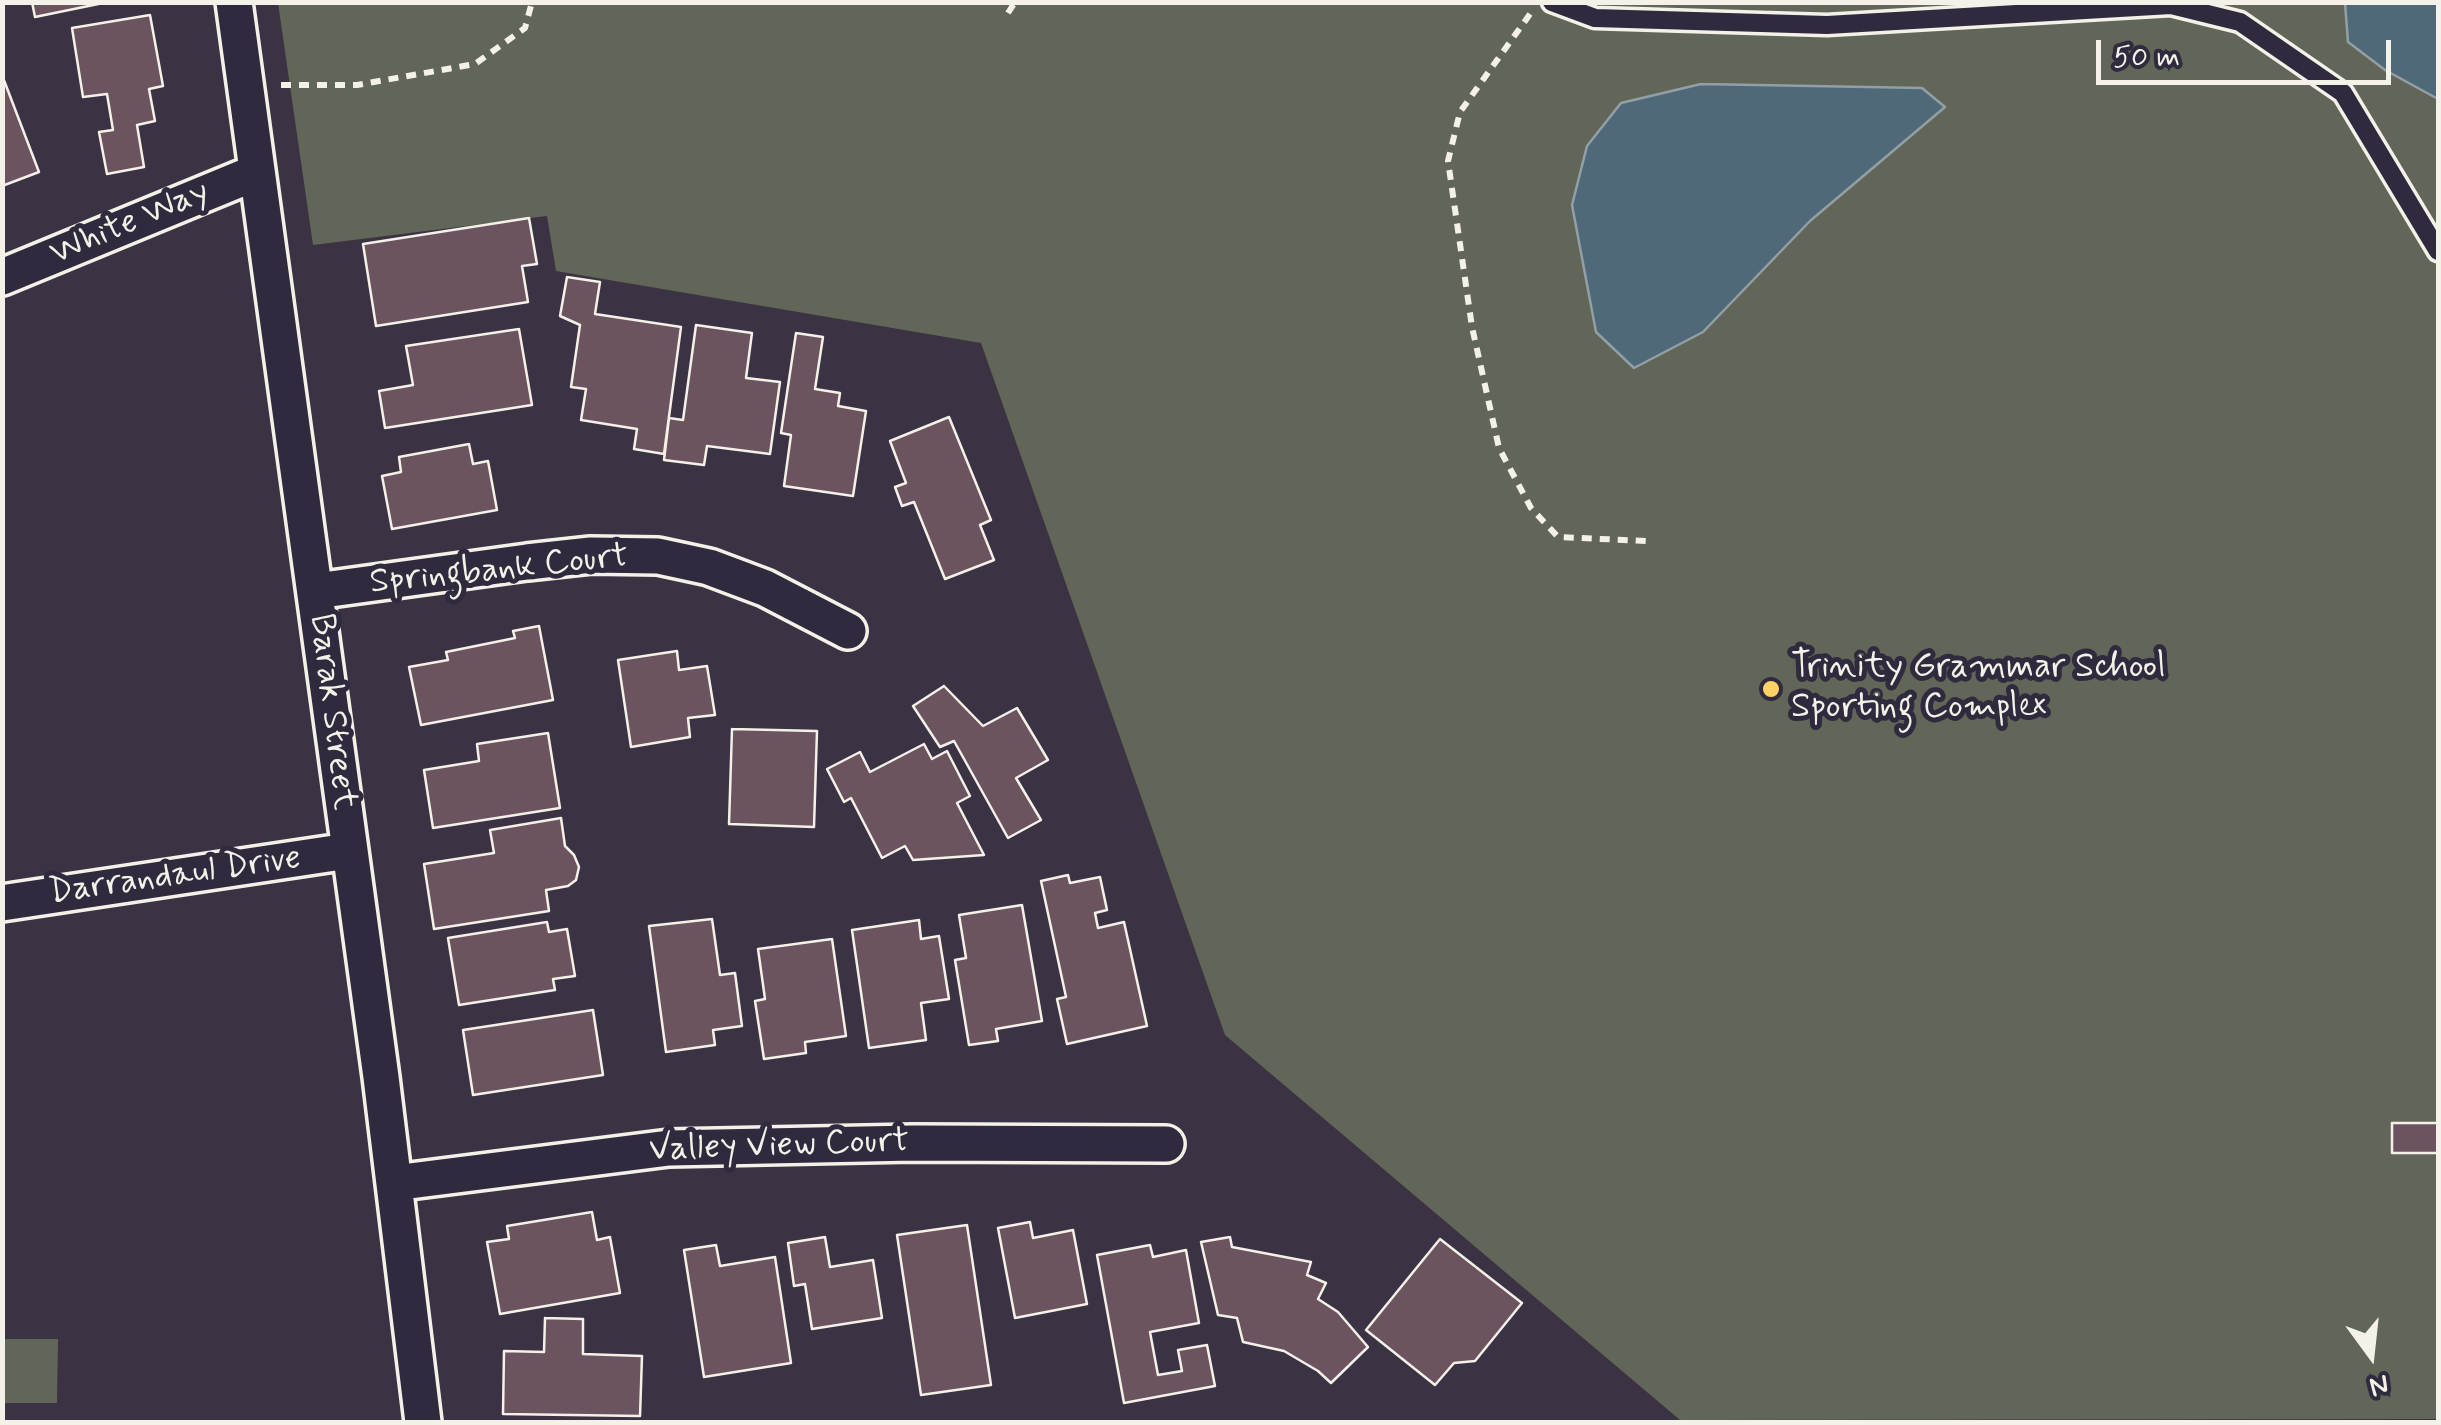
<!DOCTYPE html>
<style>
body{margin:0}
#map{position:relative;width:2441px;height:1425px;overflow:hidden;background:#3b3244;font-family:Mynerve,sans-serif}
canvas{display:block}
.frame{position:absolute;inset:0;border:5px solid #f4f1e8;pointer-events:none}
.north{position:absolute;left:2321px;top:1305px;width:100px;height:100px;-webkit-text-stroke:8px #2f2a3d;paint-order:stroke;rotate:165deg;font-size:28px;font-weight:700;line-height:40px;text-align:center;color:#f4f1e8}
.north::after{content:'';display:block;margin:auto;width:35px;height:45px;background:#f4f1e8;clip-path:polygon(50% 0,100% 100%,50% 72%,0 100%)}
.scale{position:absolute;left:2096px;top:40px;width:295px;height:45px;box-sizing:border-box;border:5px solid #f4f1e8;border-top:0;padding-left:12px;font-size:30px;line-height:35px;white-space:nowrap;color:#f4f1e8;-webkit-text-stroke:8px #2f2a3d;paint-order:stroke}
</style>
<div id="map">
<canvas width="2441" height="1425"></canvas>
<div class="frame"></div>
<div class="north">N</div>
<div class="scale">50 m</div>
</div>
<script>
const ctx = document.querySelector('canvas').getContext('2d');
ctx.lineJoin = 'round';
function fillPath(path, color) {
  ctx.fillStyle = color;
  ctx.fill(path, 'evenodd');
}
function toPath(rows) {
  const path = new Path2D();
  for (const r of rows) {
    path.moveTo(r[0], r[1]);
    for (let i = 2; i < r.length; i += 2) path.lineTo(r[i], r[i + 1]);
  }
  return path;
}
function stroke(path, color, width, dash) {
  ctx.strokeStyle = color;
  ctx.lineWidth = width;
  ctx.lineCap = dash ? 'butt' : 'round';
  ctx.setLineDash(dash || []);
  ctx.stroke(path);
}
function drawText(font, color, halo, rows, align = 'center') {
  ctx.font = font + ' Mynerve,sans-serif';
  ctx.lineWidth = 10;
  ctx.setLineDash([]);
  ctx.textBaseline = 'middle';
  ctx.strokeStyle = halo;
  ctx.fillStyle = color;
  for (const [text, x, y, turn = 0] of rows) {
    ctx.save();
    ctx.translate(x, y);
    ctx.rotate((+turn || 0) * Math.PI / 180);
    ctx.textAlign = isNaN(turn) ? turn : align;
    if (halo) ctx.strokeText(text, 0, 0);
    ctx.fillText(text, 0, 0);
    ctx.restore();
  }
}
const green = toPath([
 [278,3,2438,3,2438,1419,1680,1420,1225,1035,981,343,556,271,547,216,313,245],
 [3,1339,58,1339,57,1403,3,1403]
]);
const water = toPath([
 [2345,3,2438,3,2438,99,2385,70,2348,42,2345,3],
 [1701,84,1922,88,1945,107,1810,221,1703,332,1634,368,1596,332,1572,205,1587,146,1621,103,1701,84]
]);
const building = toPath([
 [32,2,108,2,35,17,32,2],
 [150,15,163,86,149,89,155,121,137,125,144,167,107,174,99,132,113,130,107,94,83,97,72,28,150,15],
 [2,75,39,172,2,186,2,75],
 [529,218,537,264,522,266,528,302,376,326,363,244,529,218],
 [567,277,600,282,595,314,681,327,664,454,634,449,637,429,581,420,586,389,571,387,580,325,560,316,567,277],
 [696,325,752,333,746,378,780,382,770,454,707,446,704,465,664,460,669,418,683,420,696,325],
 [519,329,532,405,385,428,379,391,413,385,406,346,519,329],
 [796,333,823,337,815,389,840,393,838,406,866,411,853,496,784,486,791,435,781,433,796,333],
 [949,417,991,520,980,525,994,560,945,579,914,502,902,506,895,487,906,483,890,441,949,417],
 [469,444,473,464,488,461,497,510,392,529,382,476,401,472,399,457,469,444],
 [539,626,553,700,421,725,409,667,448,660,446,652,515,638,513,631,539,626],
 [677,651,679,670,707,666,715,715,688,718,690,737,631,747,618,660,677,651],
 [944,686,983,726,1017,708,1048,760,1016,778,1041,820,1008,838,954,741,940,747,913,706,944,686],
 [732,729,817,731,814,827,729,824,732,729],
 [548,733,560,808,433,828,424,770,479,761,477,744,548,733],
 [924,744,932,759,947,751,970,796,957,803,984,855,913,860,905,846,882,858,851,798,844,802,827,769,860,752,870,772,924,744],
 [561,818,565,846,574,855,579,867,576,880,568,886,546,890,549,911,434,929,424,864,494,853,490,830,561,818],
 [1068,875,1070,883,1100,877,1107,910,1095,913,1098,928,1124,922,1147,1026,1067,1044,1057,999,1066,997,1041,881,1068,875],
 [1022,905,1042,1021,996,1029,998,1041,969,1045,955,960,966,958,959,915,1022,905],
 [712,919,720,975,735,973,742,1026,713,1030,715,1045,666,1052,649,926,712,919],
 [919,920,921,939,939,936,949,999,921,1003,926,1040,869,1048,852,930,919,920],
 [547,922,549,932,567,929,575,976,553,979,555,990,459,1005,448,938,547,922],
 [832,939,846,1036,805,1042,806,1053,764,1059,755,1001,765,999,758,949,832,939],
 [593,1010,603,1075,473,1095,463,1030,593,1010],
 [2392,1123,2438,1123,2438,1153,2392,1153,2392,1123],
 [592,1212,597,1240,610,1237,620,1293,500,1314,487,1242,509,1239,507,1226,592,1212],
 [1030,1222,1033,1238,1073,1230,1087,1304,1015,1318,998,1228,1030,1222],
 [967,1225,991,1385,921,1395,897,1235,967,1225],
 [825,1237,830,1267,873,1260,882,1318,812,1329,805,1284,794,1286,788,1243,825,1237],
 [1230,1237,1232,1247,1311,1262,1307,1275,1326,1283,1318,1299,1338,1312,1368,1347,1331,1383,1318,1371,1284,1351,1243,1342,1237,1318,1218,1315,1201,1242,1230,1237],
 [1440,1239,1522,1303,1475,1361,1454,1363,1435,1385,1366,1330,1440,1239],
 [716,1245,720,1266,775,1257,791,1363,704,1377,684,1250,716,1245],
 [1150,1245,1153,1257,1186,1250,1199,1323,1150,1332,1158,1375,1182,1371,1178,1350,1207,1345,1215,1386,1124,1403,1097,1255,1150,1245],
 [545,1318,583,1319,583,1354,642,1356,640,1416,503,1414,504,1351,544,1352,545,1318]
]);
const path = toPath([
 [1008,13,1015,2],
 [1530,14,1460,112,1448,161,1472,327,1499,448,1531,508,1558,537,1646,541],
 [281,85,357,85,475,64,525,28,532,2]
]);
const service = toPath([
 [1552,2,1595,18,1827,25,2171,5,2240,22,2343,93,2438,251]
]);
const minor = toPath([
 [234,2,381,1077,423,1422],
 [2,277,257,172],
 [316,591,527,562,591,555,658,556,709,567,765,588,848,631],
 [2,903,348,851],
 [394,1183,669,1148,913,1143,1166,1144]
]);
const markers = [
 [1771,689,10,"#ffd166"]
];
const streetNames = [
 ["White Way",130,224,-23],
 ["Springbank Court",499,571,-6],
 ["Barak Street",331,712,83],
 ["Darrandaul Drive",175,877,-8],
 ["Valley View Court",779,1147,-2]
];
const poiNames = [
 ["Trinity Grammar School",1791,669],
 ["Sporting Complex",1791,709]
];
fillPath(green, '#626658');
fillPath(water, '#506979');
stroke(water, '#929fa5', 2.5);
fillPath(building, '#6b545f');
stroke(building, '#f4f1e8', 2.5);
stroke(service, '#f4f1e8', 25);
stroke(minor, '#f4f1e8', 42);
stroke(path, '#f4f1e8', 6, [10, 8]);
stroke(service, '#2f2a3d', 18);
stroke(minor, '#2f2a3d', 35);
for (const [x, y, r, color] of markers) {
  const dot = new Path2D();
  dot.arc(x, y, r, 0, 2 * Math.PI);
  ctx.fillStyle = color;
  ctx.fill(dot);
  stroke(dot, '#2f2a3d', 4);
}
drawText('35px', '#f4f1e8', '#2f2a3d', streetNames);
drawText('35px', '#f4f1e8', '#2f2a3d', poiNames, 'left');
</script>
